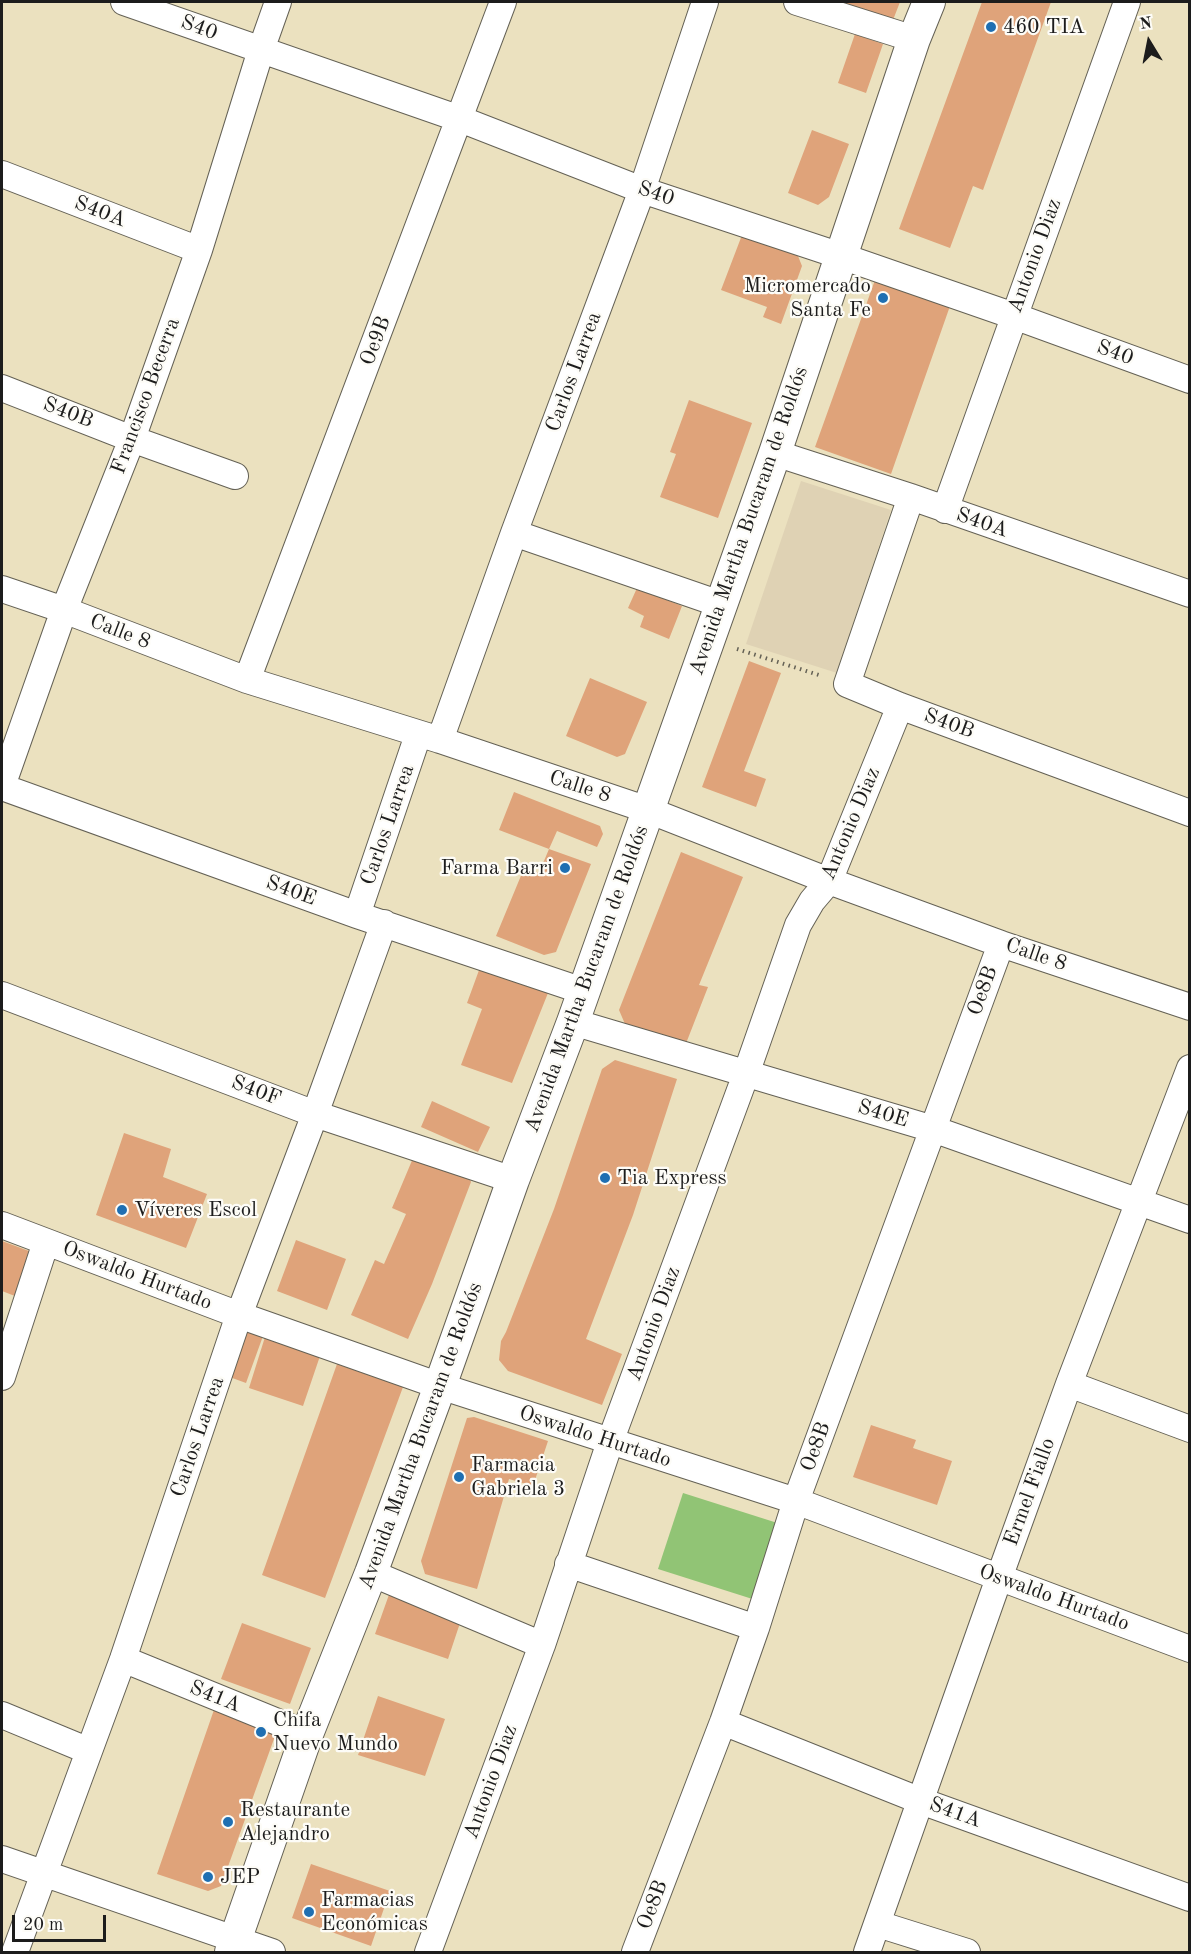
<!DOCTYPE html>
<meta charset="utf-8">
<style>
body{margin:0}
#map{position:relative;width:1191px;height:1954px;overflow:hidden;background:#ebe1bf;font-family:"Old Standard TT",serif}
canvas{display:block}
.frame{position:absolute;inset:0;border:3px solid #1c1c1c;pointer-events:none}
.north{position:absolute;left:1119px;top:12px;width:60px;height:60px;-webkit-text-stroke:4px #fdfcf7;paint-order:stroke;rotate:350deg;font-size:16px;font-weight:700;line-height:24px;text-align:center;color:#1c1c1c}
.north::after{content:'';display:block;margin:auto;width:21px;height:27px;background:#1c1c1c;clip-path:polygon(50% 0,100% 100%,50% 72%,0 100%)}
.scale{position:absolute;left:12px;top:1915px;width:94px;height:27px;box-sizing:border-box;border:3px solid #1c1c1c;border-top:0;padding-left:8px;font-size:18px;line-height:21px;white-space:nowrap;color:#1c1c1c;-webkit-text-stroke:4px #fdfcf7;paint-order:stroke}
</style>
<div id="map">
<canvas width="1191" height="1954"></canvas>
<div class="frame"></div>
<div class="north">N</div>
<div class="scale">20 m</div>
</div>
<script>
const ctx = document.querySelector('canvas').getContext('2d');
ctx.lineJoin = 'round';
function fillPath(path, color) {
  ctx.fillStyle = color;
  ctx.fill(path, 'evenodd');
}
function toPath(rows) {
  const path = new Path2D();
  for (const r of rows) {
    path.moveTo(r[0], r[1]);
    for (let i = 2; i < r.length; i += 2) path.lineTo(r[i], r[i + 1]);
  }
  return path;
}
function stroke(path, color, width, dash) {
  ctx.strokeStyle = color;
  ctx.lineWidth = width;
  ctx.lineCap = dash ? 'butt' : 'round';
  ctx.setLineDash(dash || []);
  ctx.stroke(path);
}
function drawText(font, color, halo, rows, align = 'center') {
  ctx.font = font + ' "Old Standard TT",serif';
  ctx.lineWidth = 4.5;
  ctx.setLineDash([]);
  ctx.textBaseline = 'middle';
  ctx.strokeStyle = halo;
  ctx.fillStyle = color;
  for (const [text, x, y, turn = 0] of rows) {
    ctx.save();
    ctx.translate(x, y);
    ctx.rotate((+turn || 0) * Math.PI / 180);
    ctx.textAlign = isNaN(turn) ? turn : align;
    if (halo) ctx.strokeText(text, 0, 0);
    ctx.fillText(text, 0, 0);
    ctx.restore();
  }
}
const built = toPath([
 [801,481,891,510,837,673,746,644]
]);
const green = toPath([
 [683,1493,790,1527,765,1603,658,1569]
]);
const building = toPath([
 [840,2,900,2,893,20],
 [982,2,1051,2,983,190,973,186,950,248,899,229],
 [855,34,883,44,866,93,838,83],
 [812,130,849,144,829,197,818,205,788,193],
 [742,235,798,256,802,266,781,324,763,317,767,307,721,290],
 [875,280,950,306,891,474,815,447],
 [689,400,752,423,718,518,660,497,676,454,670,452],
 [637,588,682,606,669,639,640,627,644,616,628,608],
 [749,661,781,673,744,771,766,779,756,807,702,787],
 [590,678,647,702,625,754,617,757,566,736],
 [514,792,600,826,603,834,597,847,557,831,549,849,499,830],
 [549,849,591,864,556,952,544,955,496,936,525,866,539,873],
 [681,852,743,877,699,985,708,987,685,1046,625,1024,619,1010],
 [482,962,542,984,548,993,512,1083,461,1065,482,1009,467,1003],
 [615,1060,677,1079,633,1215,586,1339,622,1354,602,1405,508,1371,499,1360,501,1341,506,1332,554,1209,602,1069],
 [432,1101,490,1127,478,1152,421,1127],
 [124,1133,171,1149,163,1177,207,1194,186,1248,96,1215],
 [416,1151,467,1172,471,1182,432,1284,408,1339,351,1315,375,1260,384,1264,406,1214,392,1208],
 [296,1240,346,1259,327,1310,277,1291],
 [2,1241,37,1254,20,1298,2,1291],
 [241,1328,263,1336,246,1383,224,1375],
 [265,1337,320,1356,303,1406,249,1388],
 [337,1364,403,1387,325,1598,262,1575],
 [474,1417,548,1441,533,1486,509,1479,477,1589,425,1574,421,1561,467,1418],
 [871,1425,916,1440,913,1448,952,1461,937,1505,853,1477],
 [391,1589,463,1614,448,1659,375,1634],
 [242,1623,311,1648,290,1704,221,1679],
 [378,1696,445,1719,425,1776,358,1755],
 [216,1704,279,1725,221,1886,208,1891,157,1874],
 [311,1864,390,1891,371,1946,292,1918]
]);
const path = toPath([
 [737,649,822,676]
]);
const minor = toPath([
 [124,2,460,119,642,190,841,256,1014,316,1190,380],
 [797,2,914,39],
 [2,174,199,250],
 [2,388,132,439,235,476],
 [775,453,911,497,1190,594],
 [911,497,847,684,900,706,1190,813],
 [945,510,1127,2],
 [514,533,720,604],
 [2,589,64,610,247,680,440,740,648,810,829,881,1001,944,1190,1007],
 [247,680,503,2],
 [440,740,514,533,642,190,705,2],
 [2,786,64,610,132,439,199,250,261,50,278,2],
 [2,787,357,915,583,991],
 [357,915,418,735],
 [2,995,315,1114,513,1180],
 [573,1022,933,1129,1190,1220],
 [2,1225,239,1315,440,1386,796,1501,1190,1649],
 [2,1377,46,1242],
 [1069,1384,1190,1429],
 [568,1564,756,1628],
 [371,1573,542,1645],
 [123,1659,307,1734],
 [2,1715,89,1751],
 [723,1722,921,1801,1190,1898],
 [2,1859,272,1952],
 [878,1924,967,1952],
 [15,1952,123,1659,239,1315,315,1114,384,923],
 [428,1952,542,1645,610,1442,746,1074,798,925,812,901,829,881,900,706],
 [635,1952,723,1722,756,1628,796,1501,1001,944],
 [867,1952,999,1578,1069,1384,1190,1068]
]);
const tertiary = toPath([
 [231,1952,307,1734,371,1573,440,1386,513,1180,573,1022,775,453,914,39,929,2]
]);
const markers = [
 [991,27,6,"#1f6fb2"],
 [883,298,6,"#1f6fb2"],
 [565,868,6,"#1f6fb2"],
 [605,1178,6,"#1f6fb2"],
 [122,1210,6,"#1f6fb2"],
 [459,1477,6,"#1f6fb2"],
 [261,1732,6,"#1f6fb2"],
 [228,1822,6,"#1f6fb2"],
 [208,1877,6,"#1f6fb2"],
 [309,1912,6,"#1f6fb2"]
];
const poiNames = [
 ["460 TIA",1003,27],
 ["Micromercado",871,286,"right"],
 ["Santa Fe",871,310,"right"],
 ["Farma Barri",553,868,"right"],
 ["Tia Express",617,1178],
 ["Víveres Escol",134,1210],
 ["Farmacia",471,1465],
 ["Gabriela 3",471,1489],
 ["Chifa",273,1720],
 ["Nuevo Mundo",273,1744],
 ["Restaurante",240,1810],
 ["Alejandro",240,1834],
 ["JEP",220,1877],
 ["Farmacias",321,1900],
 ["Económicas",321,1924]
];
const streetNames = [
 ["S40",199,28,20],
 ["S40",656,194,19],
 ["S40A",100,212,21],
 ["Antonio Diaz",1035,256,-70],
 ["Oe9B",376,341,-69],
 ["S40",1115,353,20],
 ["Carlos Larrea",574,372,-70],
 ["Francisco Becerra",146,396,-70],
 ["S40B",68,413,21],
 ["Avenida Martha Bucaram de Roldós",749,521,-71],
 ["S40A",982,523,19],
 ["Calle 8",120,632,21],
 ["S40B",949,724,20],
 ["Calle 8",580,787,18],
 ["Antonio Diaz",851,824,-67],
 ["Carlos Larrea",388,825,-71],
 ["S40E",291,891,20],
 ["Calle 8",1036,955,19],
 ["Avenida Martha Bucaram de Roldós",587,979,-70],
 ["Oe8B",983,991,-70],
 ["S40F",256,1091,21],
 ["S40E",883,1114,17],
 ["Oswaldo Hurtado",137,1276,21],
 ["Antonio Diaz",654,1324,-70],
 ["Avenida Martha Bucaram de Roldós",421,1436,-70],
 ["Carlos Larrea",198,1437,-71],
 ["Oswaldo Hurtado",595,1437,18],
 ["Oe8B",816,1447,-70],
 ["Ermel Fiallo",1030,1492,-70],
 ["Oswaldo Hurtado",1054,1598,20],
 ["S41A",215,1697,22],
 ["Antonio Diaz",491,1782,-70],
 ["S41A",955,1813,20],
 ["Oe8B",653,1905,-69]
];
fillPath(built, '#dfd2b4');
fillPath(green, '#91c475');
fillPath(building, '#dfa37a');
stroke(minor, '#646155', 28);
stroke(tertiary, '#646155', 34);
stroke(path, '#646155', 4, [1.5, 4.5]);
stroke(minor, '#fff', 26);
stroke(tertiary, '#fff', 32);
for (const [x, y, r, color] of markers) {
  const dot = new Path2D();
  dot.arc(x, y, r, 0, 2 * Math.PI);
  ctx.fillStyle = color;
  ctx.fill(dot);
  stroke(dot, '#fdfcf7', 2);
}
drawText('21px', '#1c1c1c', '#fdfcf7', poiNames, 'left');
drawText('21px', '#1c1c1c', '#fdfcf7', streetNames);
</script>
